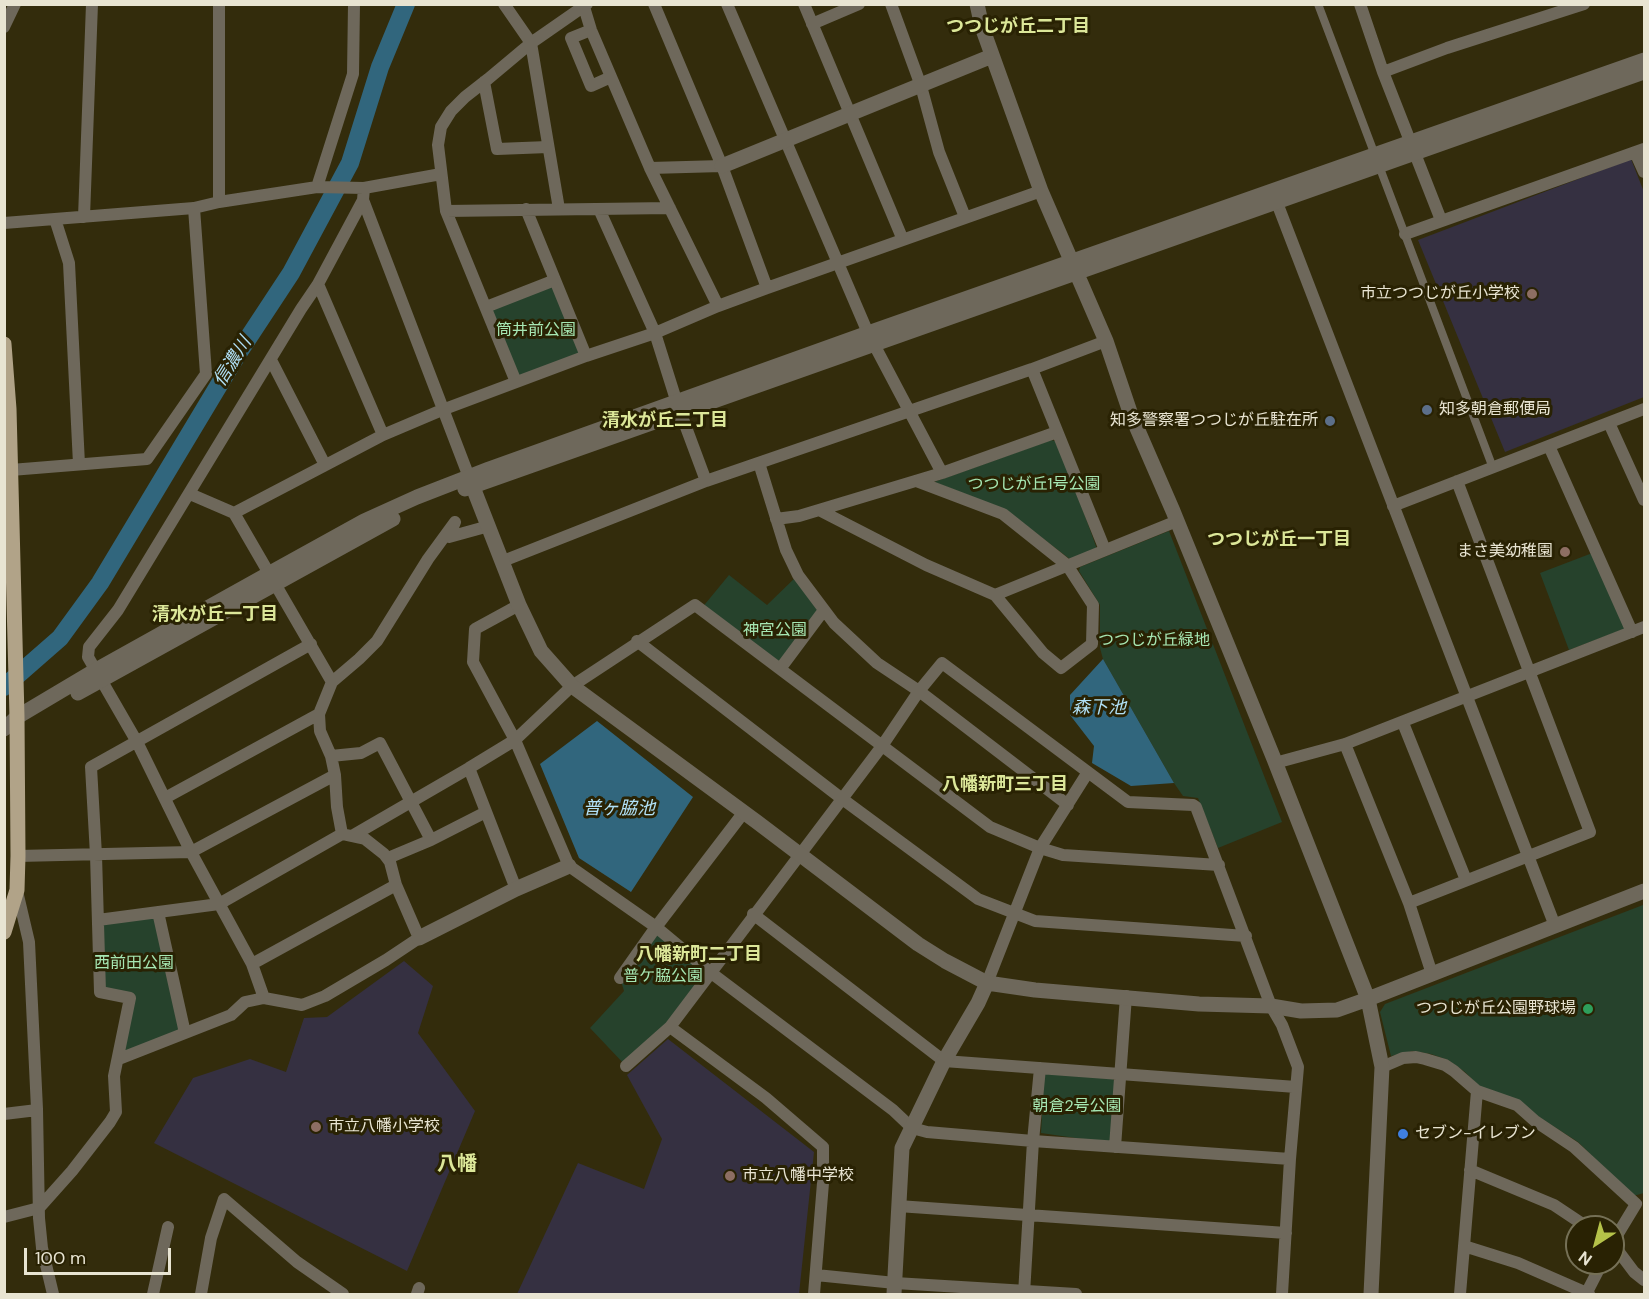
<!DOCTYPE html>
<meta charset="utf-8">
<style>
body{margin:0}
#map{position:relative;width:1649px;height:1299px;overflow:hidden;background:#332c0c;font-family:"DM Sans",sans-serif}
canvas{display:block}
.frame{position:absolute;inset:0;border:6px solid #e8e4d2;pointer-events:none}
.north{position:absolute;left:1565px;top:1215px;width:60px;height:60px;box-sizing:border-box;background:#292203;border:2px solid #757056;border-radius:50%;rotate:216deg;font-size:16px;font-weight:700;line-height:24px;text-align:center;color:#e8e4d2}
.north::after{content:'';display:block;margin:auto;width:21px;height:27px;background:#b5c249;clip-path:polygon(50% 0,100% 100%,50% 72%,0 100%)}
.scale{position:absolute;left:24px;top:1248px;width:147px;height:27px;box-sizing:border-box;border:3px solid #e8e4d2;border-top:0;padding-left:8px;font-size:18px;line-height:21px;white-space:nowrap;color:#e8e4d2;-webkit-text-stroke:4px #292203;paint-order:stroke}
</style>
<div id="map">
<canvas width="1649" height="1299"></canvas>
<div class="frame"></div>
<div class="north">N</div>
<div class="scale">100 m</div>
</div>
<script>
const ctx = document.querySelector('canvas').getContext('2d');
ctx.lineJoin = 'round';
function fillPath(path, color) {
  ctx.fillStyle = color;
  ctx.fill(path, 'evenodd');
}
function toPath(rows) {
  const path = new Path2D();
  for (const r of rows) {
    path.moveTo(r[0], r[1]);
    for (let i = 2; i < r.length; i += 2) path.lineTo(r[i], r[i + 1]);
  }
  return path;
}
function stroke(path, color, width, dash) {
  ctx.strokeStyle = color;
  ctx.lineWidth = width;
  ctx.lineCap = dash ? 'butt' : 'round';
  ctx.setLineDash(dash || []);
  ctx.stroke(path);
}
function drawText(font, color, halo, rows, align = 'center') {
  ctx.font = font + ' "DM Sans","Noto Sans JP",sans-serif';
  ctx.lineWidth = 6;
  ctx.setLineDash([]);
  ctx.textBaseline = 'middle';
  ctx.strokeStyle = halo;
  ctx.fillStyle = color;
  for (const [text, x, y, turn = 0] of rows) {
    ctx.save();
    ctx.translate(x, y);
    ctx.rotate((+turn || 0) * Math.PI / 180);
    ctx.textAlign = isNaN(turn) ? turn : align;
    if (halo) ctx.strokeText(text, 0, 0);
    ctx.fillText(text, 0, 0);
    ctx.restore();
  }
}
const education = toPath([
 [1631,159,1644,192,1644,397,1505,452,1418,240],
 [404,961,433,986,418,1033,475,1111,407,1271,154,1143,193,1078,250,1059,286,1072,304,1018,327,1017],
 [668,1039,814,1152,799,1294,517,1294,578,1163,644,1189,662,1139,627,1075]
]);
const green = toPath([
 [555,280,586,356,516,382,486,307],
 [1051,440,1055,441,1075,488,1097,549,1071,560,1006,510,934,482],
 [1169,531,1282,822,1218,848,1198,798,1183,796,1174,783,1103,659,1100,648,1100,605,1079,571,1080,567],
 [1595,552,1627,628,1569,650,1540,573],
 [729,575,767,605,798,575,824,610,780,669,701,609],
 [1643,905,1644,910,1644,1193,1633,1196,1578,1142,1539,1117,1480,1087,1465,1072,1448,1060,1431,1054,1413,1051,1391,1056,1380,1012,1385,1004],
 [158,912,185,1033,119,1059,130,999,100,992,98,920],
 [656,927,710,972,670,1027,626,1066,590,1028,624,991,620,978],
 [1047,1073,1113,1079,1115,1082,1110,1143,1041,1133,1044,1076]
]);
const water = toPath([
 [1103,659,1174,783,1131,786,1092,763,1094,746,1070,715,1070,695],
 [597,721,693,797,631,892,579,858,540,764]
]);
const river = toPath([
 [4,687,60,638,100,583,237,355,291,273,350,163,380,67,406,4]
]);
const pedestrian = toPath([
 [1318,4,1493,468]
]);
const minor = toPath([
 [219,4,219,202],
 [504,4,531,43,559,209],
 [654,4,722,166,767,288],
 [727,4,868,333,942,473],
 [804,4,903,240],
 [891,4,921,86,939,152,965,217],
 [1360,4,1383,72,1441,220],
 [584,7,591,30,650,168,718,306],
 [812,24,859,4],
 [4,27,15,4],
 [591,30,571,38,591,86,611,77],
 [1383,72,1447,48,1584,4],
 [484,82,497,149,548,147],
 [1635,152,1644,172],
 [650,168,722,166],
 [317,187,353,74,354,4],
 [1274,195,1555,926],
 [363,200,469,477],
 [526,209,555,280],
 [599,209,655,333,677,403,706,481],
 [446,211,670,208],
 [84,217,92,4],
 [55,219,69,263,79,464],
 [4,223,194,208,219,202,317,187,364,188,441,174],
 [1405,234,1644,149],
 [318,284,383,435],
 [486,307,555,280,586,356],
 [271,360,325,465],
 [1032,369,1105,550],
 [516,382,446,211,438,145,441,127,451,111,465,97,488,79,531,43,587,4],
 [1609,423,1644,500],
 [1549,446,1632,632],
 [759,463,786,550,798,575,834,623,877,663,919,691,1068,805],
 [11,470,147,459,206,374,194,208],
 [190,494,234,513,332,682],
 [1393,506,1644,409],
 [819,510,926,565,995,595,1043,653,1061,668,1092,644,1093,605,1067,565,1003,514,916,481],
 [234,513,383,435,442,410,586,356,655,333,718,306,767,288,1041,191],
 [776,519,799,516,942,473,1057,432],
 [503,561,706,481,1032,369,1106,341],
 [995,595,1177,521],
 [519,605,475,629,473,662,515,740,569,866,656,927,710,972,893,1110,912,1128,927,1132,1033,1141,1290,1159],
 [637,641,841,798,978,899,1035,921,1246,936],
 [780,669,824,610],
 [1403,723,1466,880],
 [1345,744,1409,903,1432,974],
 [331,756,361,753,380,743,431,840,388,858],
 [1275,763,1345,744,1644,627],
 [165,798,319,714],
 [342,834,337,807,335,775,331,756,320,731,319,714,332,682,359,659,377,641,428,559,455,522,449,537,489,526],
 [352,836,471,767],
 [431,840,486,812],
 [18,856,191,852,335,775],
 [516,889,469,768,515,740,572,686,695,605,990,827,1040,848,1063,855,1219,865],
 [17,891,29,942,37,1109,39,1218,42,1248,53,1294],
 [1409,903,1590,832,1457,481],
 [158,912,185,1033],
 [753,914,944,1061,1296,1087],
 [98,920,219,904,342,834,365,839,384,854,390,862,396,885,419,938,386,960,325,996,302,1005,264,998,245,1002,231,1015,119,1059],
 [252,964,396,885],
 [620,978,656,927,744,812],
 [987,983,1040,848,1088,772],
 [264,998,252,964,191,852,137,742,88,657,89,647,118,610,301,309,318,284,363,200,364,188],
 [670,1027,766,1098,823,1147,823,1183,814,1294],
 [626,1066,670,1027,882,746,919,691,942,663,1128,802,1193,805,1196,807,1271,1006,1282,1025,1298,1067,1290,1159,1282,1294],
 [1382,1067,1403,1058,1416,1057,1425,1059,1445,1065,1454,1071,1477,1091,1460,1294],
 [1477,1091,1517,1105,1535,1121,1574,1147,1636,1204,1613,1242],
 [4,1114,37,1110],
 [1115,1147,1126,996],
 [1470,1170,1554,1205,1587,1227],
 [898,1206,1286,1233],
 [4,1217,39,1208,72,1171,110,1122,116,1112,114,1076,130,998,100,992,96,855,91,767,311,644],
 [1613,1244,1634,1272,1644,1280],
 [1464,1246,1518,1263,1589,1294],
 [816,1275,895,1283,1076,1294],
 [153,1294,168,1227],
 [201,1294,211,1238,224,1199,297,1262,343,1294],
 [417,1294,419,1288],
 [1024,1294,1033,1141,1040,1068],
 [1586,1294,1602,1263]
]);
const tertiary = toPath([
 [722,166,992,56],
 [469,477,519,605,541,651,572,686,757,822,918,944,945,961,987,983,1035,990,1199,1004,1271,1006,1301,1011,1337,1010,1368,999,1274,759,1173,511,1130,412,1106,341,1041,191,982,27,977,4],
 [465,489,1644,72],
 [78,693,393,519],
 [4,729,17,717,96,670,270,573,364,521,417,497,489,469,868,333,1644,60],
 [419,938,516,889,569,866],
 [894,1294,902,1148,944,1061,978,1003,987,983],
 [1371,1294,1382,1067,1368,999,1644,891]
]);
const primary = toPath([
 [4,344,9,409,17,717,18,856,17,890,4,932]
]);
const markers = [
 [1532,294,6,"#8d6e63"],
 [1427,410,6,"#5c6f8a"],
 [1330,421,6,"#5c6f8a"],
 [1565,552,6,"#8d6e63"],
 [1588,1009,6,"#2e9e5b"],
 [316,1127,6,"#8d6e63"],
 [1403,1134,6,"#3f7fe0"],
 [730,1176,6,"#8d6e63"]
];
const poiNames = [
 ["市立つつじが丘小学校",1520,294],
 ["知多朝倉郵便局",1439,410,"left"],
 ["知多警察署つつじが丘駐在所",1318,421],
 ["まさ美幼稚園",1553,552],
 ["つつじが丘公園野球場",1576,1009],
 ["市立八幡小学校",328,1127,"left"],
 ["セブン-イレブン",1415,1134,"left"],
 ["市立八幡中学校",742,1176,"left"]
];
const parkNames = [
 ["筒井前公園",536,331],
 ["つつじが丘1号公園",1034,485],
 ["神宮公園",775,631],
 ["つつじが丘緑地",1154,641],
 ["西前田公園",134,964],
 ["普ケ脇公園",663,977],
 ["朝倉2号公園",1077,1107]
];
const neighbourhoodNames = [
 ["つつじが丘二丁目",1018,27],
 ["清水が丘二丁目",665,421],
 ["つつじが丘一丁目",1279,540],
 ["清水が丘一丁目",215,615],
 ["八幡新町三丁目",1005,785],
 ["八幡新町二丁目",699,955]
];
const waterNames = [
 ["信濃川",233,362,-58],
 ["森下池",1099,708],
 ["普ヶ脇池",619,809]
];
const quarterNames = [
 ["八幡",457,1165]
];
fillPath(education, '#353041');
fillPath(green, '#26422c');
fillPath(water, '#31667d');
stroke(river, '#31667d', 18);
stroke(pedestrian, '#6e685b', 8);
stroke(minor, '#6e685b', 12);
stroke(tertiary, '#6e685b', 15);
stroke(primary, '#b1a388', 15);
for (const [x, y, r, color] of markers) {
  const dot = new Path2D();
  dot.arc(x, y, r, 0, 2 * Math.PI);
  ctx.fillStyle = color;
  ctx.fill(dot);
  stroke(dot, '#292203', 2);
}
drawText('16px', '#e8e4d2', '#292203', poiNames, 'right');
drawText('16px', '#a6e7b3', '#292203', parkNames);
drawText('bold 18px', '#dce799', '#292203', neighbourhoodNames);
drawText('italic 18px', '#b0e0f6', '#292203', waterNames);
drawText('bold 20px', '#dce799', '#292203', quarterNames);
</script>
